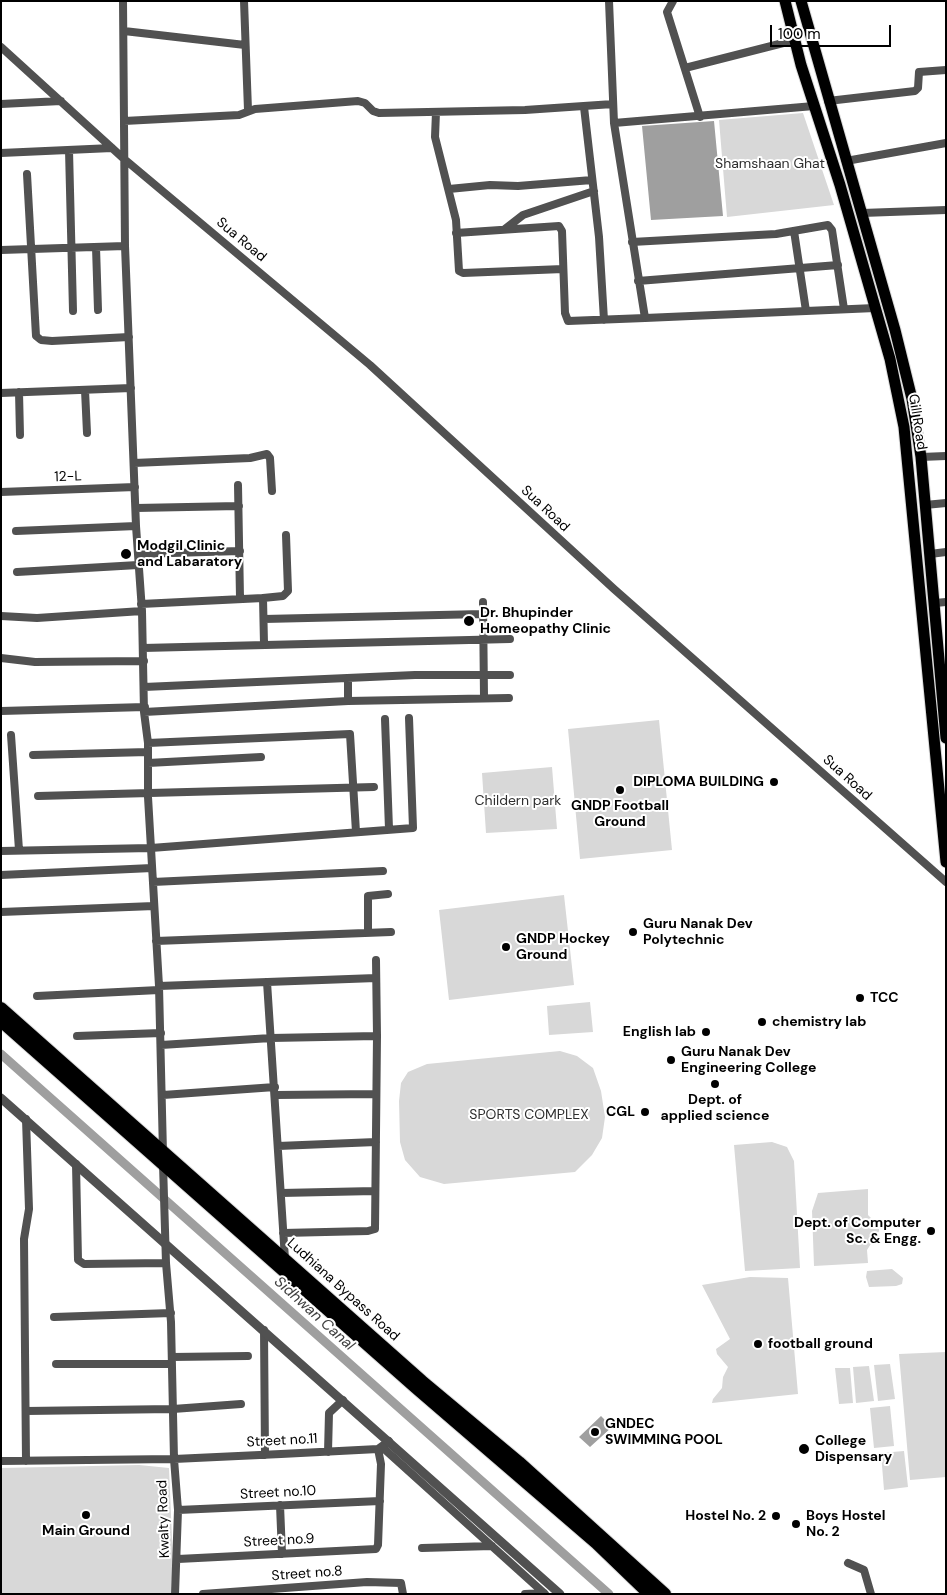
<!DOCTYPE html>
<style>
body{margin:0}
#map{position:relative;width:947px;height:1595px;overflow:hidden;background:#fff;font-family:"DM Sans",sans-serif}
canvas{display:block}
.frame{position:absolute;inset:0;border:2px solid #000;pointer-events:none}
.scale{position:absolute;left:770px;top:25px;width:121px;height:22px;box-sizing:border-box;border:2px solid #000;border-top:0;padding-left:6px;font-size:15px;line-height:18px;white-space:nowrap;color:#000;-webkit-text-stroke:4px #fff;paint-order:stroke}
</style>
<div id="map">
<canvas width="947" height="1595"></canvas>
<div class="frame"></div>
<div class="scale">100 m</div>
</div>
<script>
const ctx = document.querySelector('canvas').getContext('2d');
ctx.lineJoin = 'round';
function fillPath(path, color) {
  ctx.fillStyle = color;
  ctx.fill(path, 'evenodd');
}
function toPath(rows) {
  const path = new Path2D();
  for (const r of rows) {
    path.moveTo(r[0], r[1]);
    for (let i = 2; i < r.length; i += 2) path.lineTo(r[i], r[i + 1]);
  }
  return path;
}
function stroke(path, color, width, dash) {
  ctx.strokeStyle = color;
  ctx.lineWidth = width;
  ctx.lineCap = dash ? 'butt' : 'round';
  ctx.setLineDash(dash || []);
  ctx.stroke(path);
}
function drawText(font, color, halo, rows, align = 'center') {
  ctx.font = font + ' "DM Sans",sans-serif';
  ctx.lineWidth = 4;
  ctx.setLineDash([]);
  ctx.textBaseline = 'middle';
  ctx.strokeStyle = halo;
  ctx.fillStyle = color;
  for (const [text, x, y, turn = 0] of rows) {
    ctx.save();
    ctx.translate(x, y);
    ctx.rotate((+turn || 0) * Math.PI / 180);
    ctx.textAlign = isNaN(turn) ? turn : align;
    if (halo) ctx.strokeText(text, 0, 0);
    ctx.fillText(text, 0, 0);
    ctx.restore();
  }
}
const green = toPath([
 [803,113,834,205,727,217,719,120],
 [659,720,672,850,580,859,568,729],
 [552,767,557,829,486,833,482,773],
 [564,895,574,985,449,1000,439,910],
 [590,1002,593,1032,549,1035,547,1006],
 [560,1051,577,1056,593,1068,601,1091,605,1117,602,1138,592,1155,575,1172,444,1184,420,1177,405,1160,400,1142,399,1101,401,1083,408,1072,427,1064],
 [772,1142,787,1147,794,1161,800,1268,745,1271,734,1145],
 [868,1189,868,1215,879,1226,879,1231,867,1250,868,1263,814,1266,812,1211,818,1193],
 [892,1269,903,1278,902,1284,896,1286,869,1287,866,1277,867,1271],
 [750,1277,788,1278,798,1394,712,1403,713,1399,722,1388,723,1377,728,1367,717,1354,716,1349,730,1339,702,1285],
 [946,1352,946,1477,910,1480,899,1354],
 [890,1364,895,1399,878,1401,874,1365],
 [869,1366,874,1401,856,1403,853,1367],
 [835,1368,850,1368,853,1403,839,1404],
 [890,1406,894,1446,874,1448,870,1408],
 [904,1451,908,1487,884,1490,881,1453],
 [139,1465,169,1468,173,1562,171,1594,1,1594,1,1468]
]);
const water = toPath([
 [714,121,723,216,651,220,642,126],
 [601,1416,612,1427,590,1447,579,1437]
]);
const canal = toPath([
 [1,1054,609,1594]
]);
const minor = toPath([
 [123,1,125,246,136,526,142,611,144,712,148,743,148,797,159,986,163,1153],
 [244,1,248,110],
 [609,1,614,123,814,106],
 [673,1,667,12,700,117],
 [124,31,245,45],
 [1,47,123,158,370,365,614,589,946,882],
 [685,68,795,40],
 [828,101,915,91,918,88,919,72,946,70],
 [1,104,61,101],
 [584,107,599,237,604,320],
 [436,112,435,137,456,220,459,271,463,273,563,269],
 [124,121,239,115,255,109,358,101,365,103,373,111,379,113,525,110,613,104],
 [614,123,645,318,875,308],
 [69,150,73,311],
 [1,153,112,148],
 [846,161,946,143],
 [27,174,36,336,41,340,52,341,129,337],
 [449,189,490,185,518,186,592,180],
 [862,213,946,210],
 [505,229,523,215,594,191],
 [794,231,806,311],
 [456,233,559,226,562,231,565,313,568,321,645,318],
 [632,242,776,234,828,225,832,230,844,309],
 [96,247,98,310],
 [1,250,125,246],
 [638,281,838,265],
 [85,390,87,433],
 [19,392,20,435],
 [1,393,131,388],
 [921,457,946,456],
 [134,463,250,458,267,454,270,458,272,491],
 [238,485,240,598],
 [1,492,135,487],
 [925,505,946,503],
 [136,508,239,506],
 [16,531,136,526],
 [138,554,240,551],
 [930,554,946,552],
 [17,572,138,565],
 [263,598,283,596,288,591,286,535],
 [483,602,484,697],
 [935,603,946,602],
 [141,604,263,598,264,644],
 [1,616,37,618,142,611],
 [264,619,483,614],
 [143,648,510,639],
 [1,658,35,662,144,661],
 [348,678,348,701],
 [144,687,415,675,510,675],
 [1,711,145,707],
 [144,712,348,701,509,698],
 [385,719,389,829],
 [11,735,19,850],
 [148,743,350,734,356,832],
 [33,755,148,752],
 [148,763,261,757],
 [38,796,374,787],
 [1,851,151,848,413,828,409,718],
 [1,875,152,868],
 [153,882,383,871],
 [1,912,154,906],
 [368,933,368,896,388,894],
 [156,941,391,932],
 [267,982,285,1259],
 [159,986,376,978],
 [37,996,159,990],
 [77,1036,161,1033],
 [161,1045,271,1038,377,1036,376,960],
 [163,1095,275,1087],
 [276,1095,376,1094],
 [26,1119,29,1209,24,1239,26,1461],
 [278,1146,376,1142],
 [76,1164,78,1260,84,1264,166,1263],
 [163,1164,166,1263,171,1322,174,1459,178,1510,175,1594],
 [281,1193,375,1191],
 [283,1233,368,1231,375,1229,377,1036],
 [54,1317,171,1313],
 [264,1330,265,1455],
 [172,1357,248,1356],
 [56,1364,172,1364],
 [26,1411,173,1409,241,1404],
 [382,1447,545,1594],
 [328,1452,329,1413,343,1400],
 [1,1461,174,1459,281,1454,378,1449,389,1441],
 [280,1505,282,1554],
 [178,1510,380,1501],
 [422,1548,492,1546],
 [178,1559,376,1549,378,1545,381,1464,378,1449],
 [848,1563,864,1570,871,1594],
 [203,1594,367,1582,401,1583,403,1594],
 [525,1594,544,1593]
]);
const tertiary = toPath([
 [1,1098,560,1594]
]);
const primary = toPath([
 [785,1,801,65,840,185,890,359,904,427,946,862],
 [801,1,895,330,912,399,921,457,946,738]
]);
const trunk = toPath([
 [1,1008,422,1381,519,1462,665,1594],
 [1,1021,416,1388,596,1543,649,1594]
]);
const markers = [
 [126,554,6,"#000"],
 [469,621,6,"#000"],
 [774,782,5,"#000"],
 [620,790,5,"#000"],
 [633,932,5,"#000"],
 [506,947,5,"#000"],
 [860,998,5,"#000"],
 [762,1022,5,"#000"],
 [706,1032,5,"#000"],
 [671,1060,5,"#000"],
 [715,1084,5,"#000"],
 [645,1112,5,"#000"],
 [931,1231,5,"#000"],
 [758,1344,5,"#000"],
 [595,1432,5,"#000"],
 [804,1449,6,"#000"],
 [86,1515,5,"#000"],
 [776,1516,5,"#000"],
 [796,1524,5,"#000"]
];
const parkNames = [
 ["Shamshaan Ghat",770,164],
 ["Childern park",518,801],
 ["SPORTS COMPLEX",529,1115]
];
const streetNames = [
 ["Sua Road",241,240,40],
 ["Gill Road",917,422,81],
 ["12-L",68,477,-2],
 ["Sua Road",545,509,43],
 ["Sua Road",847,778,42],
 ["Ludhiana Bypass Road",343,1290,42],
 ["Street no.11",282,1441,-3],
 ["Street no.10",278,1493,-3],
 ["Kwalty Road",164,1519,-92],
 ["Street no.9",279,1541,-3],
 ["Street no.8",307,1574,-4]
];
const poiNames = [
 ["Modgil Clinic",137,546],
 ["and Labaratory",137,562],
 ["Dr. Bhupinder",480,613],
 ["Homeopathy Clinic",480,629],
 ["DIPLOMA BUILDING",764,782,"right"],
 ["GNDP Football",620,806,"center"],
 ["Ground",620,822,"center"],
 ["Guru Nanak Dev",643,924],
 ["Polytechnic",643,940],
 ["GNDP Hockey",516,939],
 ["Ground",516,955],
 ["TCC",870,998],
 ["chemistry lab",772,1022],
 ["English lab",696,1032,"right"],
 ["Guru Nanak Dev",681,1052],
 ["Engineering College",681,1068],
 ["Dept. of",715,1100,"center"],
 ["applied science",715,1116,"center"],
 ["CGL",635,1112,"right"],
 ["Dept. of Computer",921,1223,"right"],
 ["Sc. & Engg.",921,1239,"right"],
 ["football ground",768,1344],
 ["GNDEC",605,1424],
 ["SWIMMING POOL",605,1440],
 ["College",815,1441],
 ["Dispensary",815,1457],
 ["Hostel No. 2",766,1516,"right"],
 ["Boys Hostel",806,1516],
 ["No. 2",806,1532],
 ["Main Ground",86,1531,"center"]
];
const waterNames = [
 ["Sidhwan Canal",314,1314,42]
];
fillPath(green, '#d8d8d8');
fillPath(water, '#9f9f9f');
stroke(canal, '#9f9f9f', 9);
stroke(primary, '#dbdbdb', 13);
stroke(trunk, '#dbdbdb', 14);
stroke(minor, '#515151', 8);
stroke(tertiary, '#515151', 9);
stroke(primary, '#000', 11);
stroke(trunk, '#000', 12);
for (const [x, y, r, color] of markers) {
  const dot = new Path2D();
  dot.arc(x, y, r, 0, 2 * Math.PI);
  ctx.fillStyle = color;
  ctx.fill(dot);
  stroke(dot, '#fff', 2);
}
drawText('14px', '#2f2f2f', '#fff', parkNames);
drawText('14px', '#000', '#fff', streetNames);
drawText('bold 14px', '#000', '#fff', poiNames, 'left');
drawText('italic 15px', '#404040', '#fff', waterNames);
</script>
